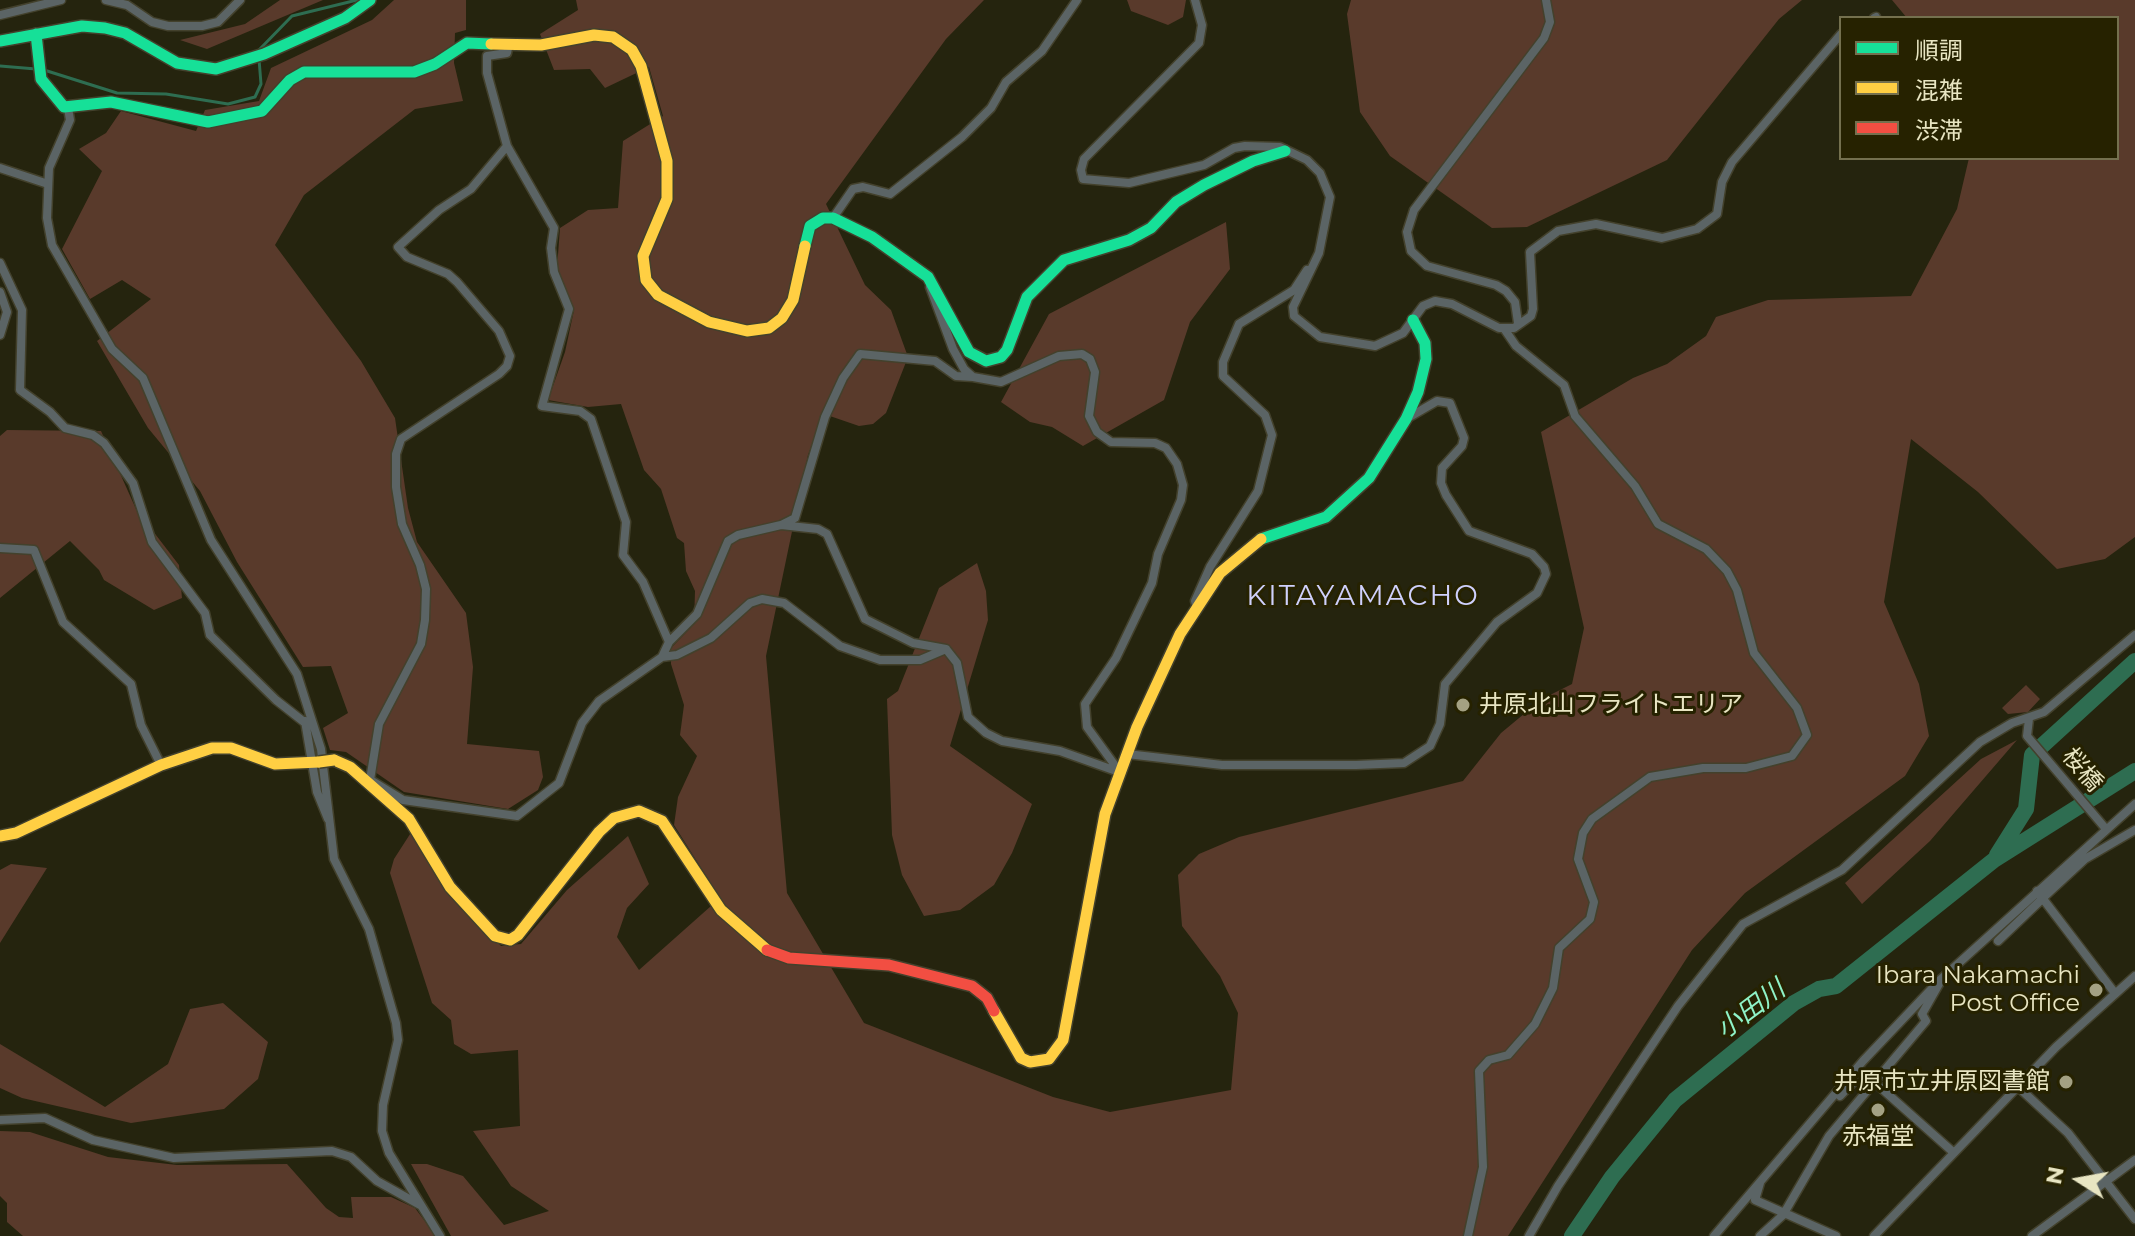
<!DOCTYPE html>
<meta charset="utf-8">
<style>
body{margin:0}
#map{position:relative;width:2135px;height:1236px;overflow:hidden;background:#25240e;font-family:Montserrat,"Noto Sans JP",sans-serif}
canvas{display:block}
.legend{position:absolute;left:1839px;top:16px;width:280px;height:144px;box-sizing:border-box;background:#262200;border:2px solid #74704e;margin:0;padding:10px 14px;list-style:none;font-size:24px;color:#e8e5c2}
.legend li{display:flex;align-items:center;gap:16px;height:40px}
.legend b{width:40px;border:2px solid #74704e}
.north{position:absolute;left:2039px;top:1140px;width:80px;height:80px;-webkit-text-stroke:6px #262200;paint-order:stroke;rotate:281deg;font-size:22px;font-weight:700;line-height:32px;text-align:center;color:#e8e5c2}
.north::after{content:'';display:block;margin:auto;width:28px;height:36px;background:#e8e5c2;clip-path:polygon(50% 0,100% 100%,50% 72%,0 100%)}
</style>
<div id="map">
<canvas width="2135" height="1236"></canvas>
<ul class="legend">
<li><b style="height:10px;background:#16e098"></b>順調</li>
<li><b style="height:10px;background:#ffcf43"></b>混雑</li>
<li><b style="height:10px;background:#f24e42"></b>渋滞</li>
</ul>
<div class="north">N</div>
</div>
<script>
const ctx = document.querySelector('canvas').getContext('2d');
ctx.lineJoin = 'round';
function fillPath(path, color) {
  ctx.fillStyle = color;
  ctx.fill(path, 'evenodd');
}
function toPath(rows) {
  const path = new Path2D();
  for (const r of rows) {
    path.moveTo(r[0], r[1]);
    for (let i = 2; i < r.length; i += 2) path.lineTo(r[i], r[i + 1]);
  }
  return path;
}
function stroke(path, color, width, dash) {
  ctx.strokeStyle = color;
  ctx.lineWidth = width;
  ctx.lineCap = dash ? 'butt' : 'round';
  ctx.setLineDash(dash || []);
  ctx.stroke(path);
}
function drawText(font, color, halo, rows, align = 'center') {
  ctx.font = font + ' Montserrat,"Noto Sans JP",sans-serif';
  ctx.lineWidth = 6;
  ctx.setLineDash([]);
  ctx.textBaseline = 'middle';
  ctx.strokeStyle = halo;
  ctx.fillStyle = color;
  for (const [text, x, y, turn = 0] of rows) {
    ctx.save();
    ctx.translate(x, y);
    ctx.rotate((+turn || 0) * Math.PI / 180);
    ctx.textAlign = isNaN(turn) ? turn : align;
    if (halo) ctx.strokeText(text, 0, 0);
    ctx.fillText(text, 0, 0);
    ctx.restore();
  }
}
const green = toPath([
 [280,0,323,0,207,49,180,40,245,24],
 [394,0,466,0,466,30,455,33,454,63,463,101,415,109,304,195,275,245,361,361,395,418,408,508,417,542,466,613,473,667,467,744,539,751,543,777,538,790,508,809,404,792,346,752,330,750,323,728,348,713,331,666,303,667,237,562,200,491,148,428,97,341,151,299,122,280,90,299,62,249,102,171,79,149,106,133,121,111,196,131,205,110,259,101,271,68,372,20],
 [576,0,984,0,946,39,826,204,865,285,891,310,908,357,886,413,873,424,859,426,824,414,808,455,766,656,787,893,864,1023,1053,1097,1110,1112,1231,1090,1238,1013,1220,976,1182,926,1178,875,1199,854,1239,837,1463,781,1501,733,1542,699,1572,684,1584,628,1541,432,1633,378,1667,364,1706,336,1716,317,1768,300,1911,296,1957,209,1969,158,2117,158,2117,18,1907,18,1892,0,2135,0,2135,537,2105,559,2057,569,1978,492,1911,439,1884,602,1919,684,1929,736,1905,776,1745,893,1692,950,1508,1236,451,1236,411,1164,427,1164,463,1176,504,1225,549,1211,511,1186,473,1131,520,1126,518,1050,471,1054,454,1044,451,1020,432,1003,390,873,394,859,412,831,446,889,501,946,521,944,567,890,628,836,649,884,627,908,617,937,639,970,720,898,674,825,678,797,697,756,680,735,684,705,671,664,671,648,694,624,695,591,686,571,684,543,677,538,661,489,644,470,621,404,588,407,548,400,565,352,574,310,557,268,560,228,588,210,618,208,623,141,663,116,649,67,605,88,590,69,554,70,540,34,578,10],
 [1127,0,1186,0,1183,17,1168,25,1131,11],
 [1351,0,1802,0,1779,19,1667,160,1527,227,1492,228,1390,156,1360,112,1347,14],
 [1226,222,1230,269,1190,322,1164,400,1083,446,1052,427,1030,422,1001,402,1049,314],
 [7,430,101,431,136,509,179,565,182,598,154,610,104,580,99,570,70,541,0,598,0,436],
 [977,563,986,591,988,620,950,746,1032,804,1012,853,994,885,960,910,924,916,902,875,892,835,887,699,898,691,939,588],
 [2026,685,2040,699,2028,712,2008,714,2002,708],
 [2017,740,1930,841,1862,904,1845,883,1981,759],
 [11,864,47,868,0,943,0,870],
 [223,1003,268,1042,258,1079,224,1109,131,1123,22,1098,0,1088,0,1044,105,1107,168,1064,190,1009],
 [0,1131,30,1132,108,1157,177,1165,287,1164,326,1208,339,1217,353,1218,351,1197,391,1197,415,1208,436,1236,23,1236,7,1222,7,1203,0,1196]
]);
const stream = toPath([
 [258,51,292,16,357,0],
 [0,66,36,69],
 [44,70,117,93,166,94,228,104,255,97,261,84,259,59]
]);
const river = toPath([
 [1997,855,2026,809,2032,755,2135,661],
 [1572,1236,1612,1177,1675,1100,1794,1003,1819,989,1836,986,1994,860,2135,771]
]);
const street = toPath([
 [106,0,127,5,152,22,168,26,202,26,218,22,240,0],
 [1195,0,1202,25,1199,43,1084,159,1081,170,1083,179,1129,183,1204,165,1234,148,1245,146,1280,147,1307,160,1320,173,1330,197,1319,253,1293,307,1294,316,1320,337,1375,346,1403,333,1423,306,1435,301,1452,304,1499,328,1514,328,1531,316,1533,309,1530,252,1558,231,1596,224,1662,238,1697,229,1717,214,1722,182,1732,162,1841,34],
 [0,15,61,0],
 [1874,18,1876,17],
 [509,44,507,53,487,56,487,73,507,146,554,228,551,248,554,272,569,309,542,406,580,411,591,419,626,522,623,555,643,582,669,642,662,657],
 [68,108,70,120,49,168,47,218,52,245,112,349,143,378,211,540,297,674,321,749,334,859,369,929,396,1023,398,1040,383,1105,382,1131,389,1153,440,1236],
 [0,168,48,184],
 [833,218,853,189,863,187,890,194,962,137,991,108,1006,82,1042,51,1077,0],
 [0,263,22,310,20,390,50,412,65,428,93,435,104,443,133,483,152,542,205,613,210,635,276,700,304,722],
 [930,287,953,349,964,369,973,377,1001,382,1059,356,1082,354,1090,359,1095,372,1089,416,1097,432,1111,442,1155,443,1166,448,1177,464,1183,485,1181,500,1158,554,1152,583,1116,658,1085,704,1087,727,1119,771],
 [0,292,7,312,0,335],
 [1518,323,1515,302,1506,291,1496,285,1427,266,1411,251,1407,232,1414,210,1544,38,1550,22,1546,0],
 [781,525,795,518,825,417,843,378,860,354,935,361,956,376,973,377],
 [0,548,34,550,63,622,131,684,141,725,161,765],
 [1197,608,1195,601,1210,567,1258,491,1272,435,1265,415,1223,376,1223,362,1239,324,1294,290,1307,270],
 [669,642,697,614,728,541,738,535,781,525,818,529,827,534,865,619,913,643,946,649],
 [2029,719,2027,736,2106,829],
 [305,721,317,792,328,819],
 [1127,754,1222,765,1356,765,1404,763,1430,746,1440,724,1445,684,1497,622,1537,593,1546,574,1544,567,1532,554,1469,531,1446,495,1441,483,1442,468,1462,446,1464,438,1450,403,1437,401,1406,419],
 [370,780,379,724,421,644,425,620,426,589,420,565,402,524,396,487,396,454,401,439,499,374,507,366,510,356,499,331,457,282,448,274,407,257,398,247,439,210,471,189,507,146],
 [372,781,403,800,517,816,559,783,582,723,599,701,662,657,677,655,711,638,750,603,762,599,784,603,840,646,880,660,920,660,946,649,957,663,968,717,986,733,1002,741,1060,751,1119,772],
 [2037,891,2114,992],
 [2045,896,2085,859,2135,830],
 [1998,941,2040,901],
 [2017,1086,2068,1133,2135,1219],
 [1840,1096,1863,1072,1953,1152],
 [0,1120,45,1118,93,1140,174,1158,332,1151,351,1157,377,1181,420,1205],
 [1760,1183,1755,1200,1836,1236],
 [1468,1236,1483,1167,1479,1071,1489,1060,1508,1055,1535,1024,1553,988,1559,948,1590,919,1594,902,1578,859,1583,833,1592,819,1650,777,1703,768,1746,768,1792,756,1807,735,1797,708,1754,653,1737,590,1727,571,1706,549,1658,524,1635,486,1575,416,1564,385,1516,346,1505,330],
 [1529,1236,1558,1186,1678,1006,1743,924,1842,870,1980,742,2012,723,2044,712,2135,635],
 [1714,1236,1863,1061,1940,980,2135,804],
 [1760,1236,1783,1215,1829,1136,1926,1021,1922,1014,1939,984],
 [1874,1236,2056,1047,2135,976],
 [2032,1236,2135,1160]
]);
const fast = toPath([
 [36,34,41,79,64,107,111,102,208,122,262,111,290,80,304,72,414,72,435,64,467,43,491,44],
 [0,41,82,26,105,28,125,33,177,63,216,69,264,54,345,18,370,0],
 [805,246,810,226,823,218,833,218,872,237,928,277,969,352,986,361,1001,357,1007,350,1027,297,1064,260,1129,240,1151,228,1176,202,1204,185,1253,161,1285,151],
 [1261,539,1326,517,1369,478,1406,419,1418,392,1426,359,1425,343,1413,320]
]);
const slow = toPath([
 [491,44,541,45,594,35,613,37,632,50,641,66,667,161,667,199,643,256,646,280,658,295,709,322,747,331,769,328,782,318,793,300,805,246],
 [334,760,350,767,409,819,450,887,495,936,510,940,518,935,599,832,614,818,639,811,662,821,721,910,767,950],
 [0,836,16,833,161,765,212,748,231,748,275,764,319,762],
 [994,1011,1021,1058,1030,1062,1049,1059,1063,1040,1105,814,1137,727,1180,634,1220,573,1261,539]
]);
const jam = toPath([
 [767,950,789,958,889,965,972,986,987,998,994,1011]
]);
const slowBridge = toPath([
 [319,762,334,760]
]);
const markers = [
 [1463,705,8,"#a4a183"],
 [2096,990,8,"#a4a183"],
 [2066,1082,8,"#a4a183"],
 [1878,1110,8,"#a4a183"]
];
const poiNames = [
 ["井原北山フライトエリア",1479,705,"left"],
 ["Ibara Nakamachi",2080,976],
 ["Post Office",2080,1004],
 ["井原市立井原図書館",2050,1082],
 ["赤福堂",1878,1137,"center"]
];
const streetNames = [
 ["桜橋",2082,770,50]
];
const waterNames = [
 ["小田川",1751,1010,-37]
];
const quarterNames = [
 ["KITAYAMACHO",1363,597]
];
fillPath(green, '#593a2b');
stroke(stream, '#2e6d51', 3);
stroke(river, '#2e6d51', 16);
stroke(street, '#43412c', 11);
stroke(fast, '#43412c', 14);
stroke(slow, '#43412c', 14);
stroke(jam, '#43412c', 14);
stroke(street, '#5b6465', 8);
stroke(fast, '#16e098', 11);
stroke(slow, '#ffcf43', 11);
stroke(jam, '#f24e42', 11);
stroke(slowBridge, '#43412c', 14, []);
stroke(slowBridge, '#ffcf43', 11);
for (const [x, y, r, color] of markers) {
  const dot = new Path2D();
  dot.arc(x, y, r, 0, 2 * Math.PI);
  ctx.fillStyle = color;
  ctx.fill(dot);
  stroke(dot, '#262200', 3);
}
drawText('24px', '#e8e5c2', '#262200', poiNames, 'right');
drawText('24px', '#e8e5c2', '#262200', streetNames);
drawText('italic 26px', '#8ff3c7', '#262200', waterNames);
ctx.letterSpacing = '2px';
drawText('28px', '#cfd0fc', '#262200', quarterNames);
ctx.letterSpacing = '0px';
</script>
